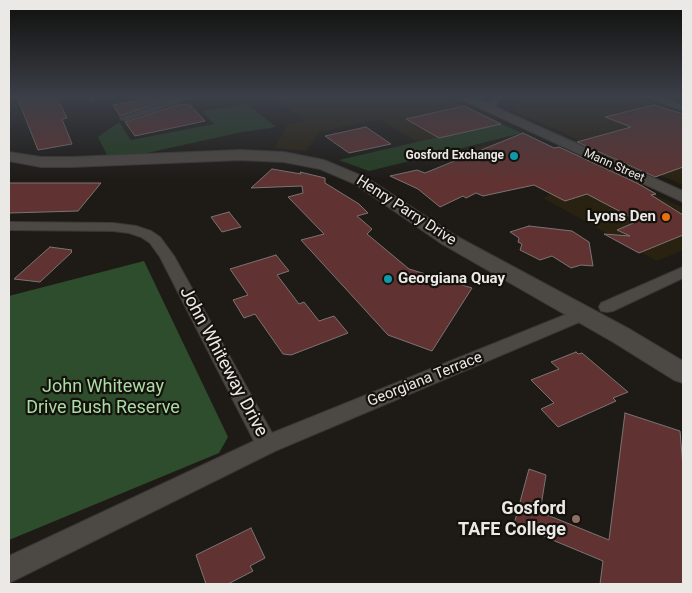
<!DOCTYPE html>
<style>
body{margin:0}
#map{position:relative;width:692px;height:593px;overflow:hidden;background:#1e1b17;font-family:Roboto,sans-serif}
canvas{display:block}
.frame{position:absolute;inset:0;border:10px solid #ebe9e6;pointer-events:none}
</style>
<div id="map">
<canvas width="692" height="593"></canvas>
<div class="frame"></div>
</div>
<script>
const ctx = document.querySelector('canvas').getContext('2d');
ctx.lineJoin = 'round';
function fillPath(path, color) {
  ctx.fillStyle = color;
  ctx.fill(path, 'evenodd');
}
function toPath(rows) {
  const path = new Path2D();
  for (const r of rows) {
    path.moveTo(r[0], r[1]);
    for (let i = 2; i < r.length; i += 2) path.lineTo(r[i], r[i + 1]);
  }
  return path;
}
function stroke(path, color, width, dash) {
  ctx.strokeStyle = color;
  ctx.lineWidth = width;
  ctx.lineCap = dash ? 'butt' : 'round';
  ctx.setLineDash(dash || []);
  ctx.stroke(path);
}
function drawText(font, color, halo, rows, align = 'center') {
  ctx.font = font + ' Roboto,sans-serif';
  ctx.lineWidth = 4.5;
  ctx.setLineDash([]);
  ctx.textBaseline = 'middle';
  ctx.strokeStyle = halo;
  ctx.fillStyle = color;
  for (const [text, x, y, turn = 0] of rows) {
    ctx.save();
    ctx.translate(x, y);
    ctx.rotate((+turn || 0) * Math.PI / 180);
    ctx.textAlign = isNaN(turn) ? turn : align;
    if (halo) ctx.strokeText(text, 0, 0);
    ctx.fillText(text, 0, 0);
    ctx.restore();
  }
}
const commercial = toPath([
 [273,97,444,97,499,123,417,142,379,119,319,132,306,151,274,148,288,124,305,121],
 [517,97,635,97,683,113,683,185,511,110],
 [526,136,683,208,683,250,657,261,543,198,550,194,467,150]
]);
const green = toPath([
 [247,104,276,127,242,132,147,153,108,157,98,137,119,122,131,140,214,124,202,111],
 [499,123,522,133,369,171,339,160]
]);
const forest = toPath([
 [144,261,228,437,219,453,9,540,9,296]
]);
const building = toPath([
 [17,97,57,97,67,118,62,119,72,144,38,150,17,97],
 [144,97,173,98,120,116,113,105,145,99,144,97],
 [189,104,205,121,135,136,125,122,178,105,189,104],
 [654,105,683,114,683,167,655,177,577,142,631,127,605,117,654,105],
 [464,106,501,124,439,138,406,119,464,106],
 [366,127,391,144,349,153,325,136,366,127],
 [523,133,554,148,559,147,637,183,656,194,651,195,683,215,683,235,639,253,604,234,630,236,617,230,638,221,587,194,565,201,534,185,483,196,476,193,466,198,463,196,440,207,418,189,390,176,417,170,425,173,523,133],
 [272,169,301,174,300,172,325,178,325,183,359,204,368,213,357,216,372,229,367,234,409,269,472,288,432,351,388,335,301,240,324,234,288,197,303,193,302,186,251,188,272,169],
 [9,183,101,183,78,211,9,213,9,183],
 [229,212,241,227,222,232,211,217,229,212],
 [529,226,572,231,589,242,593,266,581,265,571,268,552,256,540,260,520,250,522,244,518,242,519,238,510,232,529,226],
 [50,247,72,250,71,251,72,252,40,282,14,279,50,247],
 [276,255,289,271,277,275,299,304,304,302,319,321,334,316,348,333,291,355,283,354,255,314,244,318,233,300,248,295,230,269,276,255],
 [576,352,578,354,582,353,628,392,613,398,616,401,558,427,541,409,554,403,531,380,559,369,551,362,576,352],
 [625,413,680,431,683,467,683,584,600,584,603,561,514,524,529,469,546,475,540,512,609,540,625,413],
 [251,528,265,558,250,566,253,571,228,584,206,584,196,555,251,528]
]);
const street = toPath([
 [87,97,95,97,96,99,92,102,87,97],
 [181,97,195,97,128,120,122,120,120,118,181,97],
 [493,97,501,97,492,111,486,111,484,109,493,97],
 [647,97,660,97,683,105,683,111,647,97],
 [9,222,113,223,136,226,151,231,160,237,174,256,272,433,577,310,583,309,589,310,591,314,589,318,275,451,9,583,9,556,254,441,160,257,150,243,141,237,129,233,113,231,9,230,9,222],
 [683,267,683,278,613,311,607,312,601,311,599,307,601,303,683,267]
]);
const secondary = toPath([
 [456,97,473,97,683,191,683,202,456,97],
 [240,150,284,152,324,160,367,178,456,236,631,330,683,361,683,383,674,380,613,342,442,244,355,184,320,169,284,162,240,160,72,167,41,167,9,161,9,152,41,157,72,157,240,150]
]);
const markers = [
 [514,156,5,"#0f9aa8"],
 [666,217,5,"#e8710a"],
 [388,279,5,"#0f9aa8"],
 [576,519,5,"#8d6e63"]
];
const farPoinames = [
 ["Gosford Exchange",504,156]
];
const farStreetnames = [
 ["Mann Street",614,166,24]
];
const streetNames = [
 ["Henry Parry Drive",406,211,33],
 ["Georgiana Terrace",425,380,-22]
];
const poiNames = [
 ["Lyons Den",656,217],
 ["Georgiana Quay",398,279,"left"]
];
const nearStreetnames = [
 ["John Whiteway Drive",223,362,62]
];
const nearParknames = [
 ["John Whiteway",103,387],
 ["Drive Bush Reserve",103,408]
];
const nearPoinames = [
 ["Gosford",566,509],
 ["TAFE College",566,530]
];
fillPath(commercial, '#2a2211');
fillPath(green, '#243e22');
fillPath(forest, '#2e4d2c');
fillPath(building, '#603332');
stroke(building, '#7b7473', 1);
stroke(street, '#3a3836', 2);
stroke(secondary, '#3a3836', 2);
fillPath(street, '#4c4944');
fillPath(secondary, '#4c4944');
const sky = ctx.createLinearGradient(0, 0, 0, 180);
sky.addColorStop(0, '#100f0d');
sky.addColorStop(0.54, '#3b3f47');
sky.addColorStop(1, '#3b3f4700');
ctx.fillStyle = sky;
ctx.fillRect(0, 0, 692, 180);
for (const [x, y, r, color] of markers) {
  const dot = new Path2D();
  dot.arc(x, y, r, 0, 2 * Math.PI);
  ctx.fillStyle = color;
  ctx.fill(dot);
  stroke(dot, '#15120e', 2);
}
drawText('bold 12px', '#ebe9e6', '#15120e', farPoinames, 'right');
drawText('12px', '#ebe9e6', '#15120e', farStreetnames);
drawText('15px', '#ebe9e6', '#15120e', streetNames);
drawText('bold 15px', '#ebe9e6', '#15120e', poiNames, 'right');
drawText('18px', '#ebe9e6', '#15120e', nearStreetnames);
drawText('18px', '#a9dda4', '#15120e', nearParknames);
drawText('bold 18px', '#ebe9e6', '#15120e', nearPoinames, 'right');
</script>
